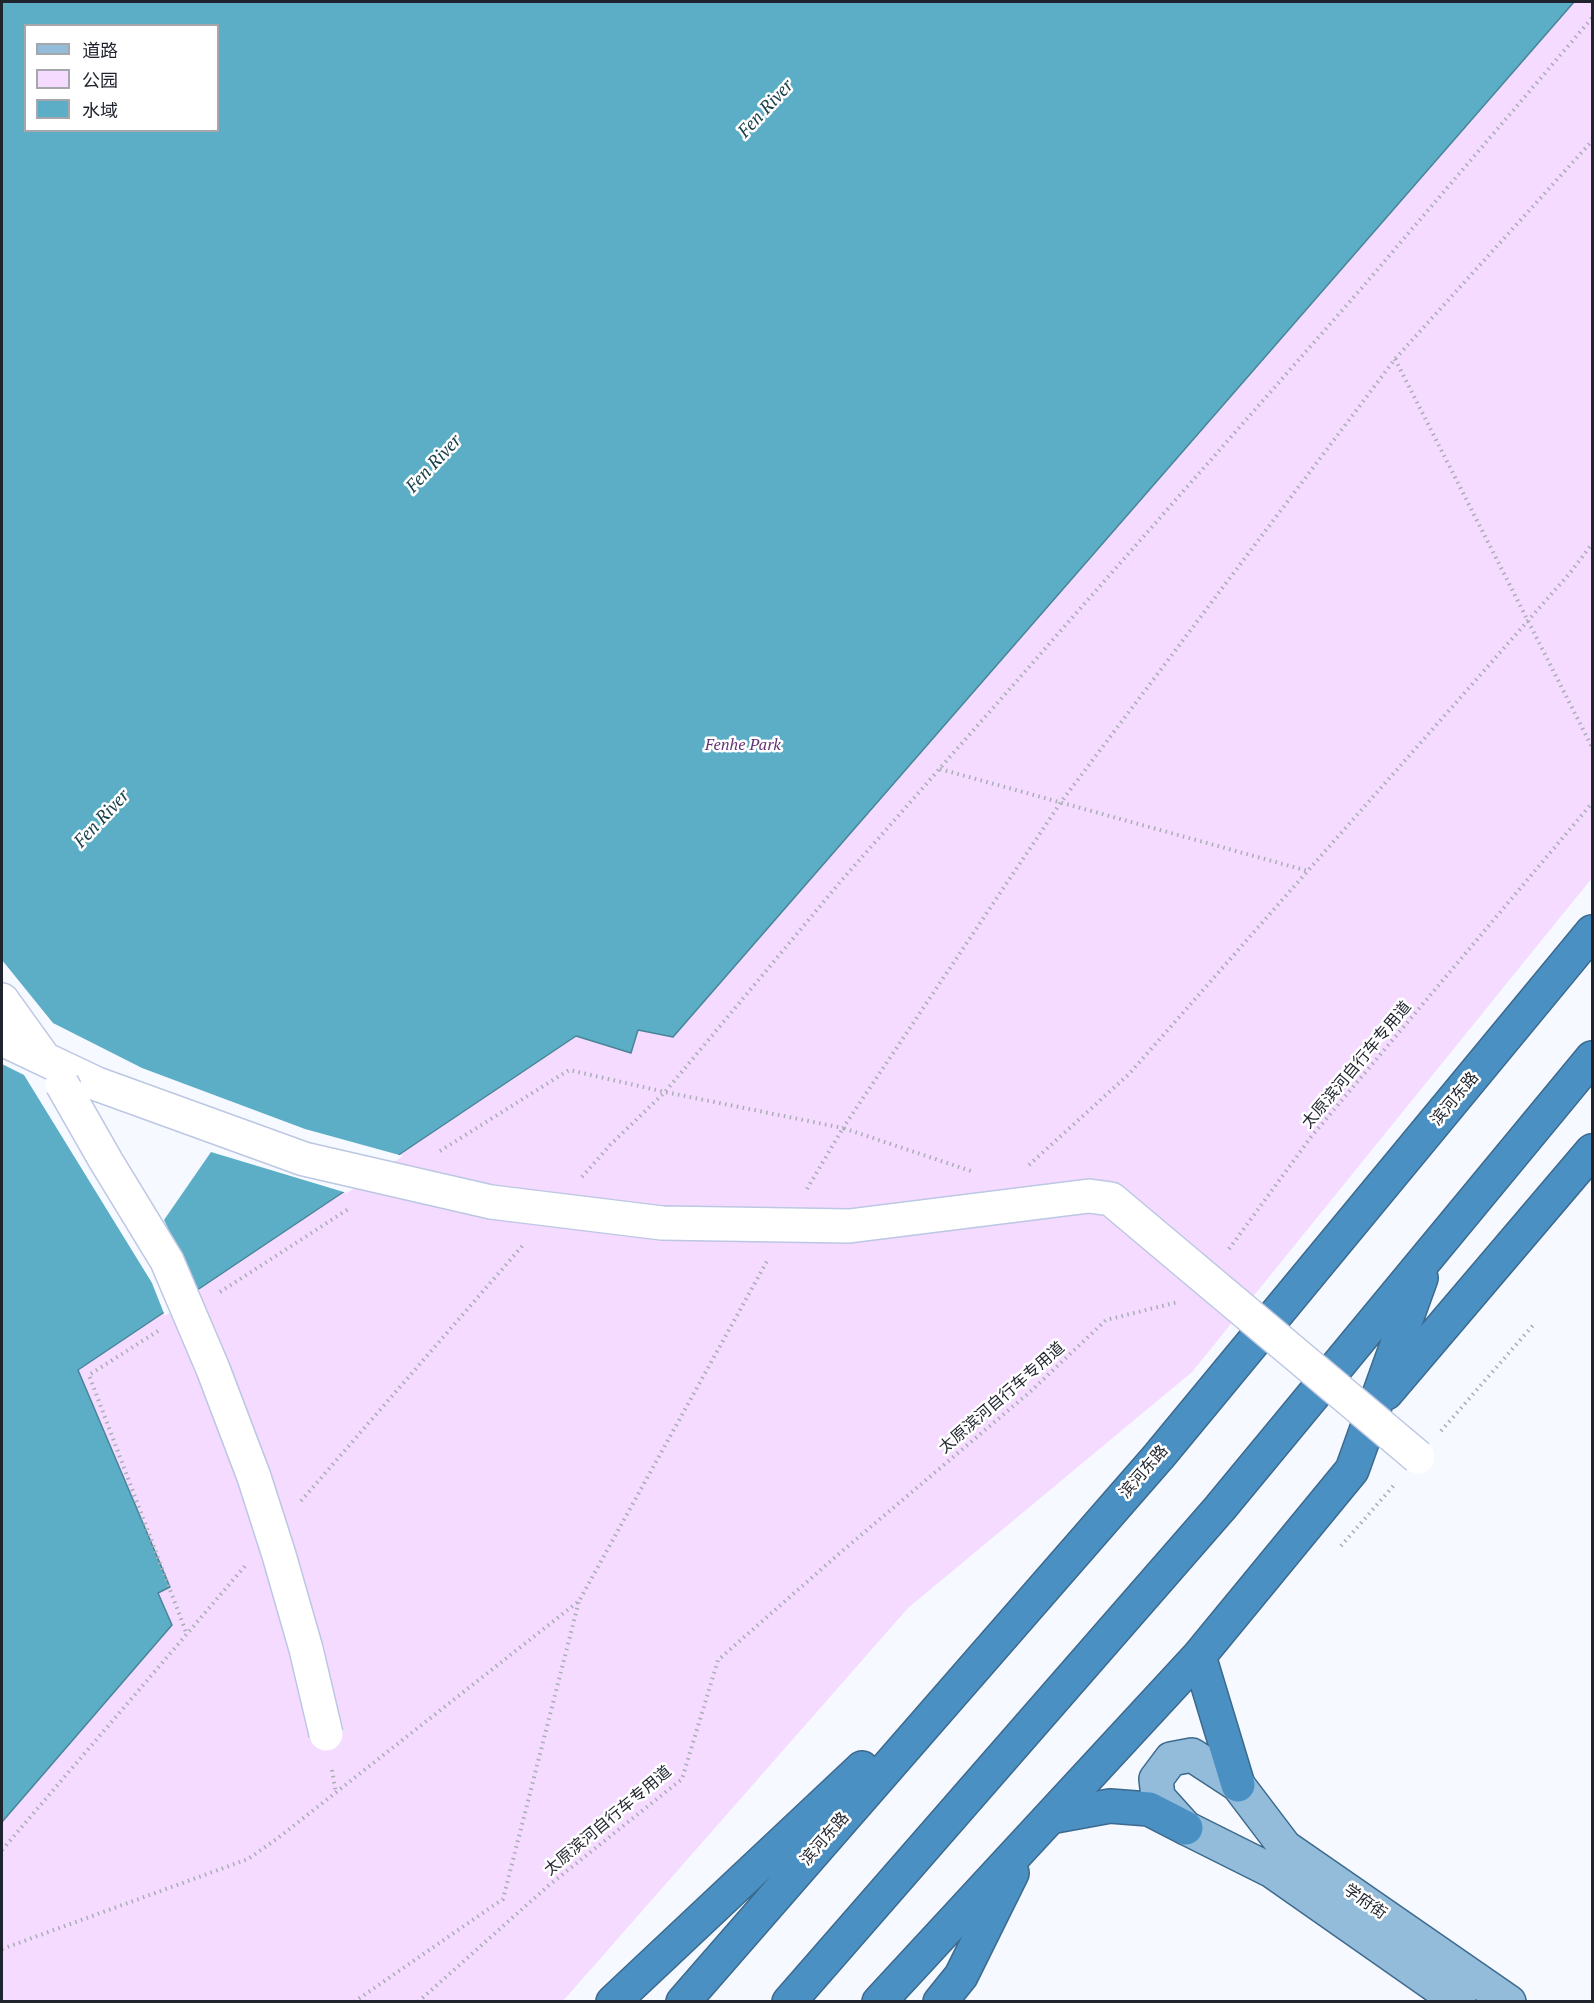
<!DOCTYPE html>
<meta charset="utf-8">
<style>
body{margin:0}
#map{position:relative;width:1594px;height:2003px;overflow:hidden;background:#f6f9ff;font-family:"PT Serif","Noto Sans SC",serif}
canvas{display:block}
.frame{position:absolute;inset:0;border:3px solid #1f232d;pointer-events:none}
.legend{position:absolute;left:24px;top:24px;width:195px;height:108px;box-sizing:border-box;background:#fff;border:2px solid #a5a7ab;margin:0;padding:8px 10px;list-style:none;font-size:18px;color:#1f232d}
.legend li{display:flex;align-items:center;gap:12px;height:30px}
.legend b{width:30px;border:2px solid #a5a7ab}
</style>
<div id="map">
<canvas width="1594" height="2003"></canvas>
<div class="frame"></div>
<ul class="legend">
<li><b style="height:8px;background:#93bcdb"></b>道路</li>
<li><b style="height:16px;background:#f5dbff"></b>公园</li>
<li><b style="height:16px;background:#5baec6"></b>水域</li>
</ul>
</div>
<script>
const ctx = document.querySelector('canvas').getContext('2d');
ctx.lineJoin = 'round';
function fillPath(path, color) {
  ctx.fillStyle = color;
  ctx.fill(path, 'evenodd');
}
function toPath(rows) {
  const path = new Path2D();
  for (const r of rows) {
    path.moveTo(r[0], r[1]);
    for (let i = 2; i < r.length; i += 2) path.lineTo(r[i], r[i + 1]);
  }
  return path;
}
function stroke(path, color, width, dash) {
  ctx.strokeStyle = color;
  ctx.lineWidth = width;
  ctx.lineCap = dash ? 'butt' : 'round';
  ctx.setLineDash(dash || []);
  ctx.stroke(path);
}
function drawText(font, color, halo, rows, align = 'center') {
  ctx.font = font + ' "PT Serif","Noto Sans SC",serif';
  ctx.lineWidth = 5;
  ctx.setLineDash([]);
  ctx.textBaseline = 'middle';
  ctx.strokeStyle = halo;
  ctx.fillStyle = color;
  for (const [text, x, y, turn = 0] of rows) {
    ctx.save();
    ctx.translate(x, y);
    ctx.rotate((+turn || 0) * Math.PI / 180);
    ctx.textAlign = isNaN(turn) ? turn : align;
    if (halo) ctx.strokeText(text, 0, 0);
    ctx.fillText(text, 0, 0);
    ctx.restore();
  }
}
const green = toPath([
 [2,2,1592,2,1592,878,1192,1372,908,1608,563,2001,2,2002],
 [26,26,218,26,218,130,26,130]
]);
const water = toPath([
 [2,2,1574,2,673,1037,638,1030,631,1053,576,1036,78,1370,170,1587,158,1593,172,1625,2,1822,2,2],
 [26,26,218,26,218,130,26,130,26,26]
]);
const pier = toPath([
 [2,960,53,1023,142,1068,305,1129,403,1156,347,1193,211,1152,164,1220,199,1293,165,1316,152,1283,24,1075,2,1064]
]);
const path = toPath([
 [1395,359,1592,747],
 [940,769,1308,871],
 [440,1151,569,1070,665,1092,843,1128,1061,802,1395,359,1592,141],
 [1029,1165,1129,1074,1570,573,1592,544],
 [582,1177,610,1145,665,1092,841,881,1360,290,1592,18],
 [807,1189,843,1128,974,1172],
 [1229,1249,1311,1137,1592,803],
 [220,1292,350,1208],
 [158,1331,89,1375,186,1632],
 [1441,1431,1535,1323],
 [301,1501,524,1244],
 [1341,1546,1395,1484],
 [332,1770,336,1793],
 [2,1850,245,1566],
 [2,1949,248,1859,278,1838,579,1601,767,1261],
 [354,2002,503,1899,579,1601],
 [418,2002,548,1886,682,1779,718,1660,841,1552,1030,1392,1106,1320,1178,1302]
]);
const street = toPath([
 [2,1000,43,1057],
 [2,1039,97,1084]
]);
const primary = toPath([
 [1459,2002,1272,1871,1186,1828,1158,1797,1156,1779,1171,1759,1192,1755,1238,1785,1285,1847,1509,2002]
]);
const highway = toPath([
 [1386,1393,1592,1151],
 [1238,1785,1199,1656,1352,1470,1421,1278],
 [1050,1817,1110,1806,1149,1809,1186,1828],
 [613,2002,862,1768],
 [683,2002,1159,1456,1592,932],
 [789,2002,1220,1508,1592,1058],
 [879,2002,1199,1656],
 [940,2002,961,1976,1012,1873]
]);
const streetBridge = toPath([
 [62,1084,106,1161,167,1261,213,1369,254,1477,279,1555,306,1649,326,1734],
 [97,1084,304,1159,491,1202,662,1223,849,1226,1089,1196,1111,1199,1418,1457]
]);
const parkNames = [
 ["Fenhe Park",743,745]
];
const streetNames = [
 ["太原滨河自行车专用道",1357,1065,-50],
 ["滨河东路",1455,1099,-50],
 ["太原滨河自行车专用道",1002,1398,-41],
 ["滨河东路",1144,1472,-49],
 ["太原滨河自行车专用道",608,1821,-40],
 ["滨河东路",825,1839,-49],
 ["学府街",1365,1902,35]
];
const waterNames = [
 ["Fen River",766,109,-47],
 ["Fen River",434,464,-47],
 ["Fen River",102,819,-47]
];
fillPath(green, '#f5dbff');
fillPath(water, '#5baec6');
stroke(water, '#498498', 1.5);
fillPath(pier, '#f6f9ff');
stroke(street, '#bcc7e3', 36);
stroke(primary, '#3c6a8e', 36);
stroke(highway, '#3c6a8e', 36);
stroke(path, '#a9adb4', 4, [1.5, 4.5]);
stroke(street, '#fff', 33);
stroke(primary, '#93bcdb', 33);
stroke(highway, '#4b90c3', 33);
stroke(streetBridge, '#bcc7e3', 36, []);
stroke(streetBridge, '#fff', 33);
drawText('italic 16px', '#643375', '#fff', parkNames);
drawText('16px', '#1f232d', '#fff', streetNames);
drawText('italic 18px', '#183e49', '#fff', waterNames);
</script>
